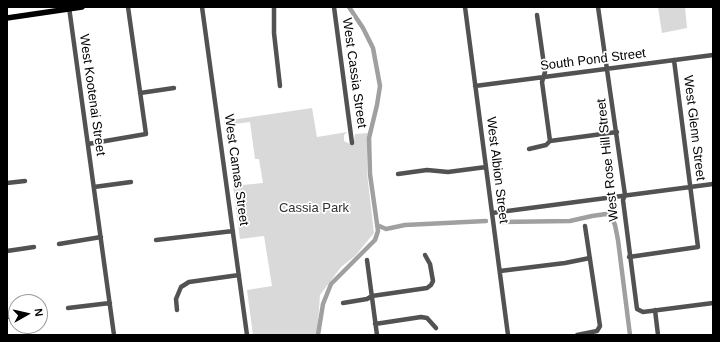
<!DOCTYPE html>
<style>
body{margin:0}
#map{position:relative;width:720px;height:342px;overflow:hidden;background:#fff;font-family:Helvetica,sans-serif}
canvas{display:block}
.frame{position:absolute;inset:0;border:8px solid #000;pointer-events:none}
.north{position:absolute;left:8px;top:294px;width:40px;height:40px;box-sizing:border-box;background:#fff;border:1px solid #999;border-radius:50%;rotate:82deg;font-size:11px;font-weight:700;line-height:16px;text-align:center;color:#000}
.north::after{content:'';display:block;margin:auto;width:14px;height:18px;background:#000;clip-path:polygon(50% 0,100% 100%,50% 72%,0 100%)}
</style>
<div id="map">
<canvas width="720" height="342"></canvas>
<div class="frame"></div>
<div class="north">N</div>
</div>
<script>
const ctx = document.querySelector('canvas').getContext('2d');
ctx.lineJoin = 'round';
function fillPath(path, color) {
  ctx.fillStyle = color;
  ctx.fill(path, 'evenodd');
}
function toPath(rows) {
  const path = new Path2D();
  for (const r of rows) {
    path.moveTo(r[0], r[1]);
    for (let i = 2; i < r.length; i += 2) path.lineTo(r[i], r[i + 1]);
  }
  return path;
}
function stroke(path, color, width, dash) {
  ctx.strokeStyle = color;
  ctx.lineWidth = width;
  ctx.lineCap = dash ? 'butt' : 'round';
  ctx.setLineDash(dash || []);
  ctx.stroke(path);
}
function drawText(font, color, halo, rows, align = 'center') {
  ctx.font = font + ' Helvetica,sans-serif';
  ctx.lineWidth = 3.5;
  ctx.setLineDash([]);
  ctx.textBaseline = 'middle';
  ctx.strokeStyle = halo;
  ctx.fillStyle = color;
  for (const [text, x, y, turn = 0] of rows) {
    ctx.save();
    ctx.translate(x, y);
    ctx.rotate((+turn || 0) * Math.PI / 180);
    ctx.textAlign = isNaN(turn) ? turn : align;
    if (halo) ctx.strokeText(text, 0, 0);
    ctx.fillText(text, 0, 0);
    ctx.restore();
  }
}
const green = toPath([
 [658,7,685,7,687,28,662,33],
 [312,108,317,137,347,132,344,135,344,141,350,144,354,140,355,134,368,133,367,139,367,173,374,233,355,256,341,267,320,295,317,335,253,335,247,290,272,286,264,236,240,239,233,186,263,183,259,159,255,159,250,122,225,125,224,121]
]);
const canal = toPath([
 [500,222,570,221,592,216,606,214,611,216,615,225,618,240,630,335],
 [377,225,386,229,405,225,486,221],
 [318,335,323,304,331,284,375,240,378,231,370,174,369,138,377,105,380,86,373,48,363,28,349,7]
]);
const minor = toPath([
 [69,7,114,335],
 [202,7,247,335],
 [274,7,274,33,280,86],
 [334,7,352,143],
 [465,7,508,335],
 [598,7,625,195,623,200,637,309,643,312,713,303],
 [537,15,545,72,542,82,550,141],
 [475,86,713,55],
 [140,93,174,88],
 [88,144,146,134,128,7],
 [529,149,546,145,550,141,617,132],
 [398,174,427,170,448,172,486,167],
 [7,183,25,181],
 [94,187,131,182],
 [492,213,713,184],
 [156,240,233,231],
 [59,244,101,237],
 [7,251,34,247],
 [629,257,698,247,674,60],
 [367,260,377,335],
 [500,271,565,263,590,258],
 [343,303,367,299,372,296,427,288,431,285,433,281,430,264,425,255],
 [68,308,110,303],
 [177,310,176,299,181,287,189,282,239,275],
 [655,310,658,335],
 [40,313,42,312],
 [7,317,16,316],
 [375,324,421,317,427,318,436,328],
 [577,335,597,331,600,326,585,226]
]);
const major = toPath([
 [7,18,82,7]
]);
const streetNames = [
 ["South Pond Street",593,60,-7],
 ["West Cassia Street",354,73,82],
 ["West Kootenai Street",92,95,82],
 ["West Glenn Street",694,128,83],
 ["West Rose Hill Street",608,160,-96],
 ["West Camas Street",236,170,82],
 ["West Albion Street",497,170,83]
];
const parkNames = [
 ["Cassia Park",314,208]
];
fillPath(green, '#d9d9d9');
stroke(canal, '#a0a0a0', 4.5);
stroke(minor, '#525252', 4.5);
stroke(major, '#000', 5.5);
drawText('13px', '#000', '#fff', streetNames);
drawText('13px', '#303030', '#fff', parkNames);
</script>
